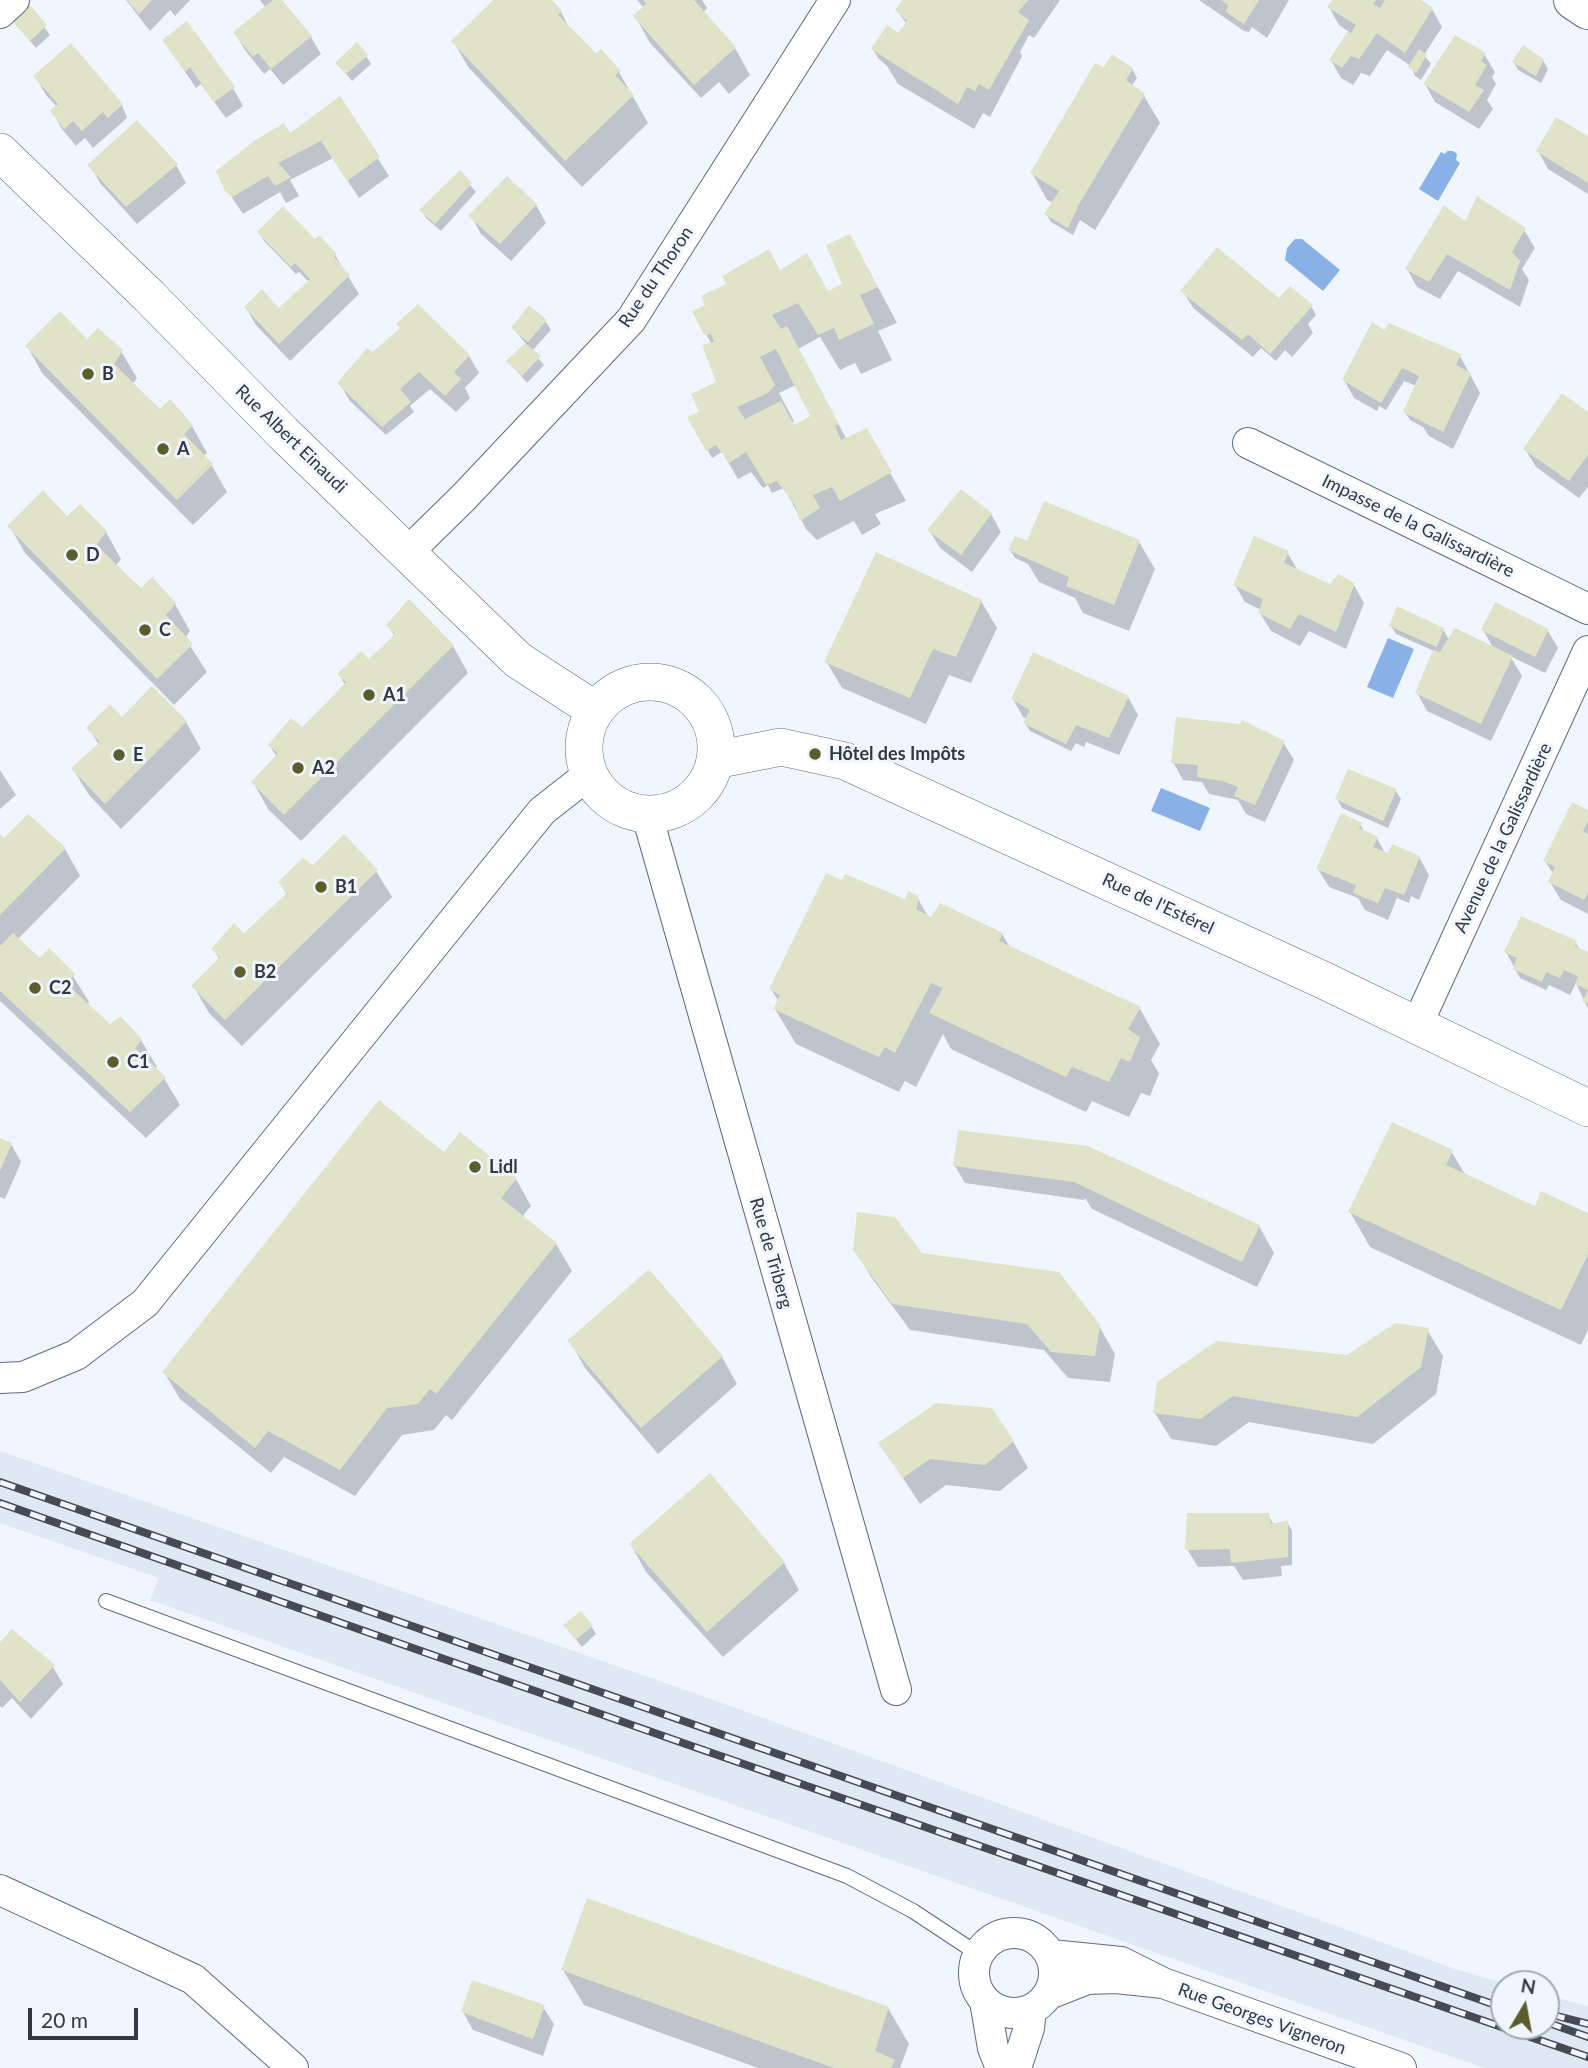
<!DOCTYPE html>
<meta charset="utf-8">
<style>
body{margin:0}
#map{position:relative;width:1588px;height:2068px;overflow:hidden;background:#eff6ff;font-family:Lato,sans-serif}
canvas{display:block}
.north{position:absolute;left:1490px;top:1970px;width:70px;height:70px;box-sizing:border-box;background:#eff6ff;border:2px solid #a3aab3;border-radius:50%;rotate:10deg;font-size:19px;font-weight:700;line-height:28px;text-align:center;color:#323841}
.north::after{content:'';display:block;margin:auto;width:24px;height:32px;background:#5b5d2b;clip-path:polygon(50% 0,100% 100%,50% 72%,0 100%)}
.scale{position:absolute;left:28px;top:2008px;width:110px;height:32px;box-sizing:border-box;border:4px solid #323841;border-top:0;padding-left:9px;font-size:21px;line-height:24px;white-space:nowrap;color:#323841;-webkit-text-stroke:5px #eff6ff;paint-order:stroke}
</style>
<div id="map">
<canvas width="1588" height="2068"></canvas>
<div class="north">N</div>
<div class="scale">20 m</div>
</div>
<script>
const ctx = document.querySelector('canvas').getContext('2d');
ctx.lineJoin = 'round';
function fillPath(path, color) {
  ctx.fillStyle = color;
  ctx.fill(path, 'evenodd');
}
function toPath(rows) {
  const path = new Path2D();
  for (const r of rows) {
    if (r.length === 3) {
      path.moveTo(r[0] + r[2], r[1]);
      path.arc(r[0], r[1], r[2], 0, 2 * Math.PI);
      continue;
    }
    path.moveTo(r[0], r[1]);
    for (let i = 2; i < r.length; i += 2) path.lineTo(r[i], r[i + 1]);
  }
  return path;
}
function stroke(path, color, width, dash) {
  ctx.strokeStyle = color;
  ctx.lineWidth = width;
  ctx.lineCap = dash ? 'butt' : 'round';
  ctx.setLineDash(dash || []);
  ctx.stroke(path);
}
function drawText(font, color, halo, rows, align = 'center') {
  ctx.font = font + ' Lato,sans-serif';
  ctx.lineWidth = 6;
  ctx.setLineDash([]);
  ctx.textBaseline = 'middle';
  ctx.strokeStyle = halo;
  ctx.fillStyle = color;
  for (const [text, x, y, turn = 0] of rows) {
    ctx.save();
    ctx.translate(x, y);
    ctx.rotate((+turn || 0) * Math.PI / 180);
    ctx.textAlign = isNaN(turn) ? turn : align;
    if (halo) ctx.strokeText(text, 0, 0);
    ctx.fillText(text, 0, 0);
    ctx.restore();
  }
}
const built = toPath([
 [0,1451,697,1694,1455,1969,1508,1984,1504,1984,1504,2026,1546,2026,1546,1995,1588,2006,1588,2068,1484,2068,150,1600,159,1578,0,1523]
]);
const water = toPath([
 [1447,151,1453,151,1457,154,1456,160,1460,163,1438,201,1419,189,1441,152,1445,154],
 [1295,239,1302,239,1340,270,1323,291,1285,260,1287,248],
 [1388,638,1414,649,1393,698,1367,687],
 [1161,788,1210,808,1200,831,1151,811]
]);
const shadow = toPath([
 [126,0,190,0,175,16,170,10,150,31],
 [260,0,279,0,311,37,321,54,283,85,270,69,264,74,245,50,235,33,266,8],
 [496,0,550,0,561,12,571,31,596,56,619,72,648,123,582,187,469,68,453,41],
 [637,0,702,0,707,8,703,13,735,48,750,75,729,94,719,82,701,98,650,43,635,16,644,8],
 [904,0,1060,0,1034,38,1029,35,1020,52,1022,56,990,117,983,113,974,129,898,84,887,66,878,58,873,49,898,36,907,24,897,11],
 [1199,0,1289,0,1267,38,1252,27,1249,32,1244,31],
 [1334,0,1418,0,1432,9,1442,27,1424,55,1431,64,1421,80,1415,76,1411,66,1387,50,1370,76,1361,73,1353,85,1341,78,1331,60,1349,32,1339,25,1329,7],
 [29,6,50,35,36,48,14,21],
 [164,41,233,88,243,106,226,118,201,84,196,88],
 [1484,54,1495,72,1492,77,1496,84,1487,100,1493,109,1479,129,1435,102,1425,84],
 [366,56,371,64,352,81,337,63],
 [1543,60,1548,69,1541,83,1518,70,1514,62],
 [1132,69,1137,78,1131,87,1144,96,1160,123,1095,230,1080,220,1073,235,1051,222,1046,214,1053,203,1047,200,1032,173,1109,74],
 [36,77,122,105,127,118,93,148,85,138,76,146,62,129,52,111,57,107,46,95],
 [339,98,389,176,359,198,333,158,290,180,299,196,286,203,280,192,243,214,227,190,289,135],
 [1588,138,1588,194,1548,169,1538,151],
 [90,165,176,165,186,183,137,224,100,183],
 [460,173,476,192,441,231,426,218,421,210],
 [536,205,546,223,511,261,481,234,471,216],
 [1466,224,1524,230,1535,248,1522,269,1529,280,1520,307,1458,271,1440,299,1417,287,1407,269],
 [259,232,316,242,335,255,359,294,290,361,256,325,246,308,279,310,309,282,299,272,296,274,264,241],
 [780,272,828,293,870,272,897,323,878,331,892,360,861,374,855,363,840,370,820,337,798,349,847,440,866,430,906,501,875,514,881,524,862,535,854,521,817,540,806,529,784,488,772,493,768,485,763,488,751,472,738,479,722,452,712,458,690,418,702,413,718,383,712,345,706,334],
 [796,385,812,417,794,428,792,424,794,421,779,393],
 [1183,291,1280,301,1311,306,1316,315,1308,324,1313,333,1292,357,1285,350,1276,361,1261,348,1253,357,1193,308],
 [529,308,546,322,551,330,532,351,544,365,527,383,508,361,526,344,513,328],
 [1385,333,1460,356,1480,393,1453,449,1429,436,1423,427,1410,420,1405,412,1416,386,1404,381,1386,410,1379,406,1377,411,1354,398,1344,380],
 [87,341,121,351,137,378,132,385,160,412,192,426,207,453,203,457,212,466,227,492,193,525,42,373,27,346],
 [374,355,469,356,479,373,465,388,470,398,456,412,430,389,410,406,414,412,386,435,350,401,339,383],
 [1588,414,1588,487,1579,498,1536,467,1525,449],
 [991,514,1001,532,972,572,940,548,929,530],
 [67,519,106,532,121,559,116,566,140,590,175,604,190,631,185,638,207,672,174,705,25,553,10,527],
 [1139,542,1155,569,1129,631,1083,613,1075,598,1039,582,1028,564,1015,558,1010,550],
 [1287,552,1298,571,1331,587,1354,585,1364,603,1346,649,1309,631,1300,646,1271,631,1260,613,1261,610,1245,602,1235,585],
 [981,601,997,628,971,683,949,675,926,724,842,688,826,661],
 [388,625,453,646,468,673,301,841,268,809,253,782,277,757,270,746,302,730,345,685,339,674,369,661,395,637],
 [1391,626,1443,629,1449,640,1494,649,1483,630,1548,631,1558,648,1545,673,1510,656,1522,676,1491,741,1427,711,1417,693,1434,651,1396,634],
 [1128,697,1138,715,1119,755,1086,742,1084,747,1076,743,1071,751,1030,731,1025,723,1027,719,1023,717,1013,699],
 [122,720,186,722,201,749,121,829,89,795,73,769,99,745,89,728],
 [1283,742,1294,760,1265,822,1246,814,1238,800,1209,794,1202,782,1183,780,1173,762],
 [0,770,16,795,0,809],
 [1396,791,1401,799,1388,828,1342,808,1337,799],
 [1588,812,1588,914,1561,900,1550,882,1554,875,1545,861],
 [1360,824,1365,833,1377,838,1386,855,1419,857,1429,875,1419,900,1411,896,1409,903,1397,898,1388,920,1365,910,1358,898,1329,887,1318,869],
 [0,836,4,840,65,849,80,876,18,939,41,960,73,976,89,1002,87,1005,110,1026,141,1040,157,1067,155,1069,164,1078,180,1105,146,1138,0,1001],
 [313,867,376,871,392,897,242,1046,209,1013,194,987,220,960,213,949,244,935,287,895,280,882],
 [918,899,929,918,1002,934,1011,949,1140,1009,1160,1044,1151,1060,1159,1074,1150,1096,1141,1093,1129,1117,1092,1101,1086,1112,951,1049,943,1034,916,1087,905,1081,899,1092,796,1044,775,1009,779,1002,771,989,906,901],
 [1576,943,1580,950,1588,955,1588,1009,1576,983,1570,995,1549,985,1546,990,1520,978,1506,952],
 [960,1132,1259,1226,1274,1253,1257,1287,1092,1209,1085,1198,1084,1200,965,1183,955,1166],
 [0,1139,11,1144,21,1162,5,1199,0,1197],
 [1451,1151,1466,1176,1535,1209,1588,1215,1588,1330,1581,1345,1370,1247,1350,1212],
 [445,1154,516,1179,531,1206,522,1217,556,1244,572,1271,452,1420,446,1415,434,1430,402,1435,355,1496,284,1457,271,1473,180,1399,164,1372],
 [855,1249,921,1255,1099,1326,1115,1354,1110,1382,1068,1378,1044,1350,910,1330,871,1277],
 [649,1271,722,1357,737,1384,658,1454,585,1368,570,1341],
 [1427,1330,1443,1356,1436,1394,1373,1444,1249,1422,1216,1446,1171,1439,1155,1413,1347,1356],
 [1013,1441,1028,1468,1000,1491,946,1485,920,1504,880,1443],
 [710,1476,784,1563,799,1590,723,1657,646,1572,631,1545],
 [1268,1515,1274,1525,1287,1522,1292,1531,1292,1565,1281,1566,1282,1576,1243,1580,1234,1566,1198,1567,1187,1549],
 [565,1625,591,1626,596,1634,582,1647],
 [0,1644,53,1667,63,1684,31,1719,12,1698,2,1708,0,1706],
 [563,1970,888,2008,909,2044,900,2068,758,2068,584,2005],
 [543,2007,554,2024,543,2056,473,2030,463,2012]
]);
const building = toPath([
 [127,0,152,0,139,14],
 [273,0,282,0,312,36,271,69,258,53,253,57,233,32],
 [493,0,552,0,562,11,558,15,596,53,601,49,621,71,615,75,634,95,565,161,451,41],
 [643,0,694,0,736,47,694,85,633,16,646,4],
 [902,0,1028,0,1018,12,1029,20,989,90,979,84,975,91,967,87,958,104,871,49,887,25,898,33,907,21,895,10],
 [1221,0,1259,0,1244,24,1226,12,1228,5],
 [1332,0,1376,0,1373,4,1380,8,1385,0,1421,0,1433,8,1405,53,1377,33,1359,59,1351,56,1342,68,1329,60,1347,32,1351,33,1356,25,1327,7],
 [29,4,47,25,30,41,12,21],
 [187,21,235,87,214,102,190,67,185,72,162,40],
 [1455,35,1486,53,1481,61,1487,65,1475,85,1484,90,1469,112,1423,84],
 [357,42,368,55,346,74,335,63],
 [71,43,123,104,108,118,103,112,82,131,73,121,64,129,50,111,58,104,33,76],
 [1523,45,1544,59,1536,76,1512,62],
 [1419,49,1427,55,1416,73,1408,67],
 [1112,54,1133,68,1126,80,1145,94,1079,204,1068,228,1044,214,1059,191,1030,173,1095,63,1104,67],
 [340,96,380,157,347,181,321,141,278,163,291,177,275,186,268,176,232,197,225,191,216,171,254,141,284,123,290,133],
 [1556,117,1588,136,1588,183,1536,151],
 [137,120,178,164,126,207,87,165],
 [460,170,472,183,435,224,419,210],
 [507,176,537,204,500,244,468,216],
 [1477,196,1526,228,1512,252,1520,261,1510,290,1447,254,1429,282,1405,269,1444,205,1465,221],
 [283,206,315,239,319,235,337,254,334,257,350,275,279,344,244,307,262,289,279,308,310,279,295,263,291,267,257,232],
 [850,234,878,287,860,295,874,324,839,340,834,328,818,335,798,303,772,315,781,329,787,326,839,424,835,426,841,440,867,428,892,472,840,501,832,487,813,495,820,508,800,521,795,506,777,481,766,485,746,452,729,463,716,445,706,451,687,417,699,412,691,394,716,382,702,345,714,342,711,334,704,335,692,311,705,305,701,296,726,284,722,276,769,249,780,270,807,253,828,291,842,284,826,245],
 [776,349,810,416,794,425,781,401,745,419,737,407,768,393,775,385,760,357],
 [1217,247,1279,298,1290,286,1313,305,1270,354,1248,334,1242,340,1180,291],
 [418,304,470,355,454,372,461,379,445,396,419,372,400,389,411,402,382,427,337,383,367,348,373,352,400,328,396,324],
 [529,305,547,320,528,342,511,328],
 [60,311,87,339,98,328,123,350,114,364,160,409,170,399,193,425,184,434,213,464,177,500,25,346],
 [1372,322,1384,330,1389,323,1461,354,1456,365,1471,373,1443,432,1403,412,1419,376,1402,368,1381,403,1342,380],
 [525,343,541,356,522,376,506,361],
 [1562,393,1588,412,1588,455,1569,481,1523,449],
 [961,489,992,513,961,555,927,530],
 [43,490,67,516,80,504,107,531,96,545,141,588,152,577,176,603,166,615,193,644,157,679,7,526],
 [1044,501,1140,540,1114,605,1066,586,1069,577,1008,550,1015,536,1027,541],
 [1254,536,1289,551,1284,563,1330,584,1338,574,1355,583,1336,632,1299,614,1290,629,1258,613,1263,599,1233,585],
 [876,552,982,600,956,657,933,649,910,698,824,662],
 [409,599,454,645,284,815,251,782,278,753,268,745,291,718,302,727,322,707,346,682,337,674,361,651,369,659,395,634,386,625],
 [1495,602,1549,629,1535,657,1481,630],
 [1397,606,1444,628,1437,647,1389,626],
 [1455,628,1513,656,1481,724,1415,693,1433,650,1440,652],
 [1033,652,1129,696,1109,738,1076,725,1066,744,1023,723,1030,710,1011,699],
 [152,686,187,721,105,804,71,768,100,742,86,728,110,704,122,717],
 [1176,717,1240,724,1242,720,1285,741,1255,805,1234,796,1238,787,1222,781,1197,777,1198,765,1171,763],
 [1348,769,1397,789,1383,821,1335,799],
 [1572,802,1588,810,1588,821,1583,831,1588,834,1588,892,1584,900,1548,882,1555,867,1543,861],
 [1341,813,1362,823,1359,828,1378,837,1373,847,1388,853,1392,844,1420,856,1404,895,1385,888,1378,903,1353,893,1356,885,1316,869],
 [28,814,66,848,0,915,0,834,4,838],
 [344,834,378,870,225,1020,191,986,220,957,211,949,234,923,244,933,287,893,278,882,303,858,313,865],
 [826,873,842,880,845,874,905,899,908,891,919,897,916,909,931,917,940,903,1003,933,999,941,1141,1007,1128,1029,1140,1037,1130,1062,1121,1058,1109,1082,1072,1067,1066,1077,929,1013,943,988,931,983,895,1053,885,1047,879,1057,773,1009,780,995,769,989],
 [1521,916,1577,941,1575,946,1588,952,1588,1004,1582,1002,1588,990,1575,984,1578,976,1564,970,1560,978,1546,972,1542,982,1513,969,1517,958,1504,952],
 [13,933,40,958,49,948,75,974,67,984,110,1024,120,1016,142,1039,135,1048,166,1077,130,1112,0,991,0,946],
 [379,1100,444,1152,460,1132,517,1178,501,1198,557,1243,436,1394,430,1389,418,1404,387,1408,340,1470,268,1431,255,1448,162,1372],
 [1392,1122,1453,1150,1446,1165,1535,1206,1541,1191,1588,1213,1588,1254,1561,1310,1348,1212],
 [958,1130,1088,1146,1260,1225,1242,1262,1074,1182,953,1166],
 [0,1138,12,1143,0,1171],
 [857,1212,895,1217,922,1253,1059,1272,1100,1325,1095,1356,1051,1352,1027,1324,892,1304,853,1250],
 [649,1269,723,1356,641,1428,567,1341],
 [1395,1323,1429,1328,1421,1367,1357,1417,1233,1396,1200,1419,1153,1413,1157,1382,1216,1341,1347,1355],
 [936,1403,992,1408,1014,1441,985,1465,930,1459,903,1478,878,1443],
 [710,1473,785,1562,707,1632,629,1544],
 [1187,1513,1269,1513,1271,1524,1288,1520,1288,1557,1231,1563,1230,1549,1185,1550],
 [581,1611,593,1625,576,1640,563,1625],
 [12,1629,55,1665,20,1702,0,1680,0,1642],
 [587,1898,889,2007,875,2051,895,2060,891,2068,834,2068,561,1970],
 [472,1980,545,2005,533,2039,461,2012]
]);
const service = toPath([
 [106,1601,847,1876,913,1911,978,1954]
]);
const minor = toPath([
 [0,13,14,0],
 [1248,443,1588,609],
 [408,552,464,497,631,320,835,0],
 [647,815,896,1690],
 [1417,1025,1588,651],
 [0,1378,23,1377,76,1355,145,1303,542,811,588,775],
 [0,1890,193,1979,293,2068],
 [1014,1973,40],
 [1163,1983,1401,2068],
 [1049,1994,1087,1979,1116,1978,1163,1983,1121,1962,1051,1955],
 [985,2001,993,2048,1001,2068],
 [1016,2068,1029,2028,1031,2010]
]);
const tertiary = toPath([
 [0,152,149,296,283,433,518,660,595,710],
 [650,748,66],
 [715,760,781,747,845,761,1323,980,1588,1108]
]);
const secondary = toPath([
 [1573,0,1588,10]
]);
const rail = toPath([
 [0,1482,1504,2008],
 [0,1503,683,1743,1588,2057],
 [1549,2014,1588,2024],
 [1546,2022,1588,2037]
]);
const markers = [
 [88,374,7,"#5b5d2b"],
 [163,449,7,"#5b5d2b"],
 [72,555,7,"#5b5d2b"],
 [145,630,7,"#5b5d2b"],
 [369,695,7,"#5b5d2b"],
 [815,754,7,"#5b5d2b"],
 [119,755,7,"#5b5d2b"],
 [298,768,7,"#5b5d2b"],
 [321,887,7,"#5b5d2b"],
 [240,972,7,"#5b5d2b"],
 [35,988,7,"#5b5d2b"],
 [113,1062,7,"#5b5d2b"],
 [475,1167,7,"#5b5d2b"]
];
const streetNames = [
 ["Rue du Thoron",656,277,-56],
 ["Rue Albert Einaudi",291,439,44],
 ["Impasse de la Galissardière",1418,526,26],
 ["Avenue de la Galissardière",1503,838,-65],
 ["Rue de l'Estérel",1158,904,25],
 ["Rue de Triberg",771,1253,74],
 ["Rue Georges Vigneron",1262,2019,20]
];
const poiNames = [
 ["B",102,374],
 ["A",177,449],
 ["D",86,555],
 ["C",159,630],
 ["A1",383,695],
 ["Hôtel des Impôts",829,754],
 ["E",133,755],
 ["A2",312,768],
 ["B1",335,887],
 ["B2",254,972],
 ["C2",49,988],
 ["C1",127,1062],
 ["Lidl",489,1167]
];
fillPath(built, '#dfe8f4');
fillPath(water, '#89b0e7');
fillPath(shadow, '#0003');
fillPath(building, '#e1e3c8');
stroke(service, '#5d6b7f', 16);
stroke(minor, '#5d6b7f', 32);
stroke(tertiary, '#5d6b7f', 38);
stroke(secondary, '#5d6b7f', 40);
stroke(service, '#fff', 14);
stroke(minor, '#fff', 30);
stroke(tertiary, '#fff', 37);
stroke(secondary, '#fff', 38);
stroke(rail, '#454b54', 8);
stroke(rail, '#eff6ff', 5, [16]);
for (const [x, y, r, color] of markers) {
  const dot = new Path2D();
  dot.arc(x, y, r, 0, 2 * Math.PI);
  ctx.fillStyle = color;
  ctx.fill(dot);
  stroke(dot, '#eff6ff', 2.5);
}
drawText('18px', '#323841', '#eff6ff', streetNames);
drawText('bold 18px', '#323841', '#eff6ff', poiNames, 'left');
</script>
